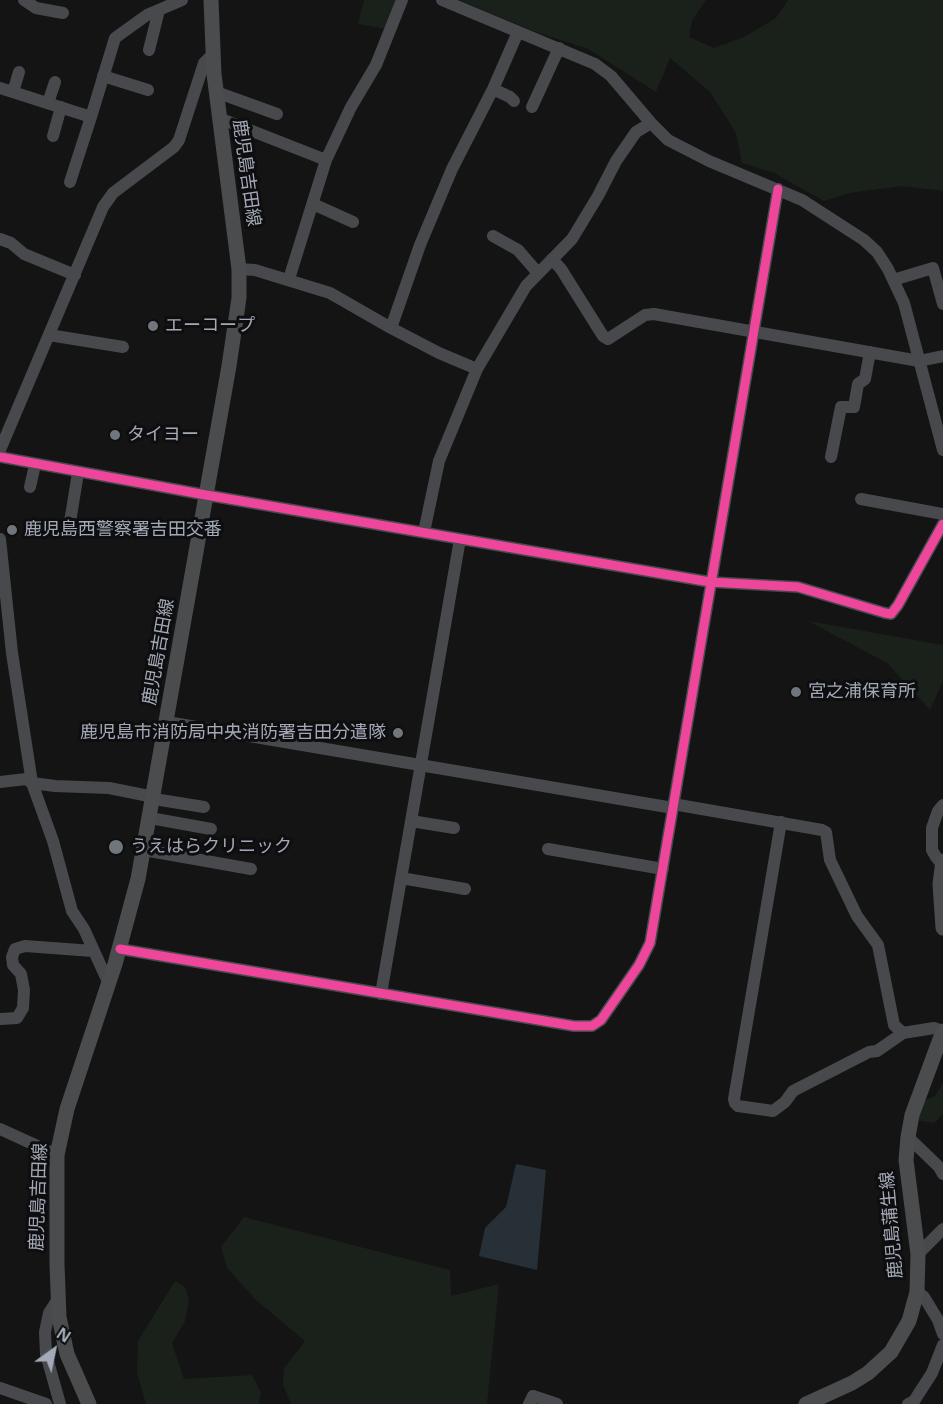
<!DOCTYPE html>
<meta charset="utf-8">
<style>
body{margin:0}
#map{position:relative;width:943px;height:1404px;overflow:hidden;background:#141414;font-family:"Noto Sans",sans-serif}
canvas{display:block}
.north{position:absolute;left:24px;top:1320px;width:60px;height:60px;-webkit-text-stroke:4px #0e0e10;paint-order:stroke;rotate:33deg;font-size:16px;font-weight:700;line-height:24px;text-align:center;color:#a3aab6}
.north::after{content:'';display:block;margin:auto;width:21px;height:27px;background:#a3aab6;clip-path:polygon(50% 0,100% 100%,50% 72%,0 100%)}
</style>
<div id="map">
<canvas width="943" height="1404"></canvas>
<div class="north">N</div>
</div>
<script>
const ctx = document.querySelector('canvas').getContext('2d');
ctx.lineJoin = 'round';
function fillPath(path, color) {
  ctx.fillStyle = color;
  ctx.fill(path, 'evenodd');
}
function toPath(rows) {
  const path = new Path2D();
  for (const r of rows) {
    path.moveTo(r[0], r[1]);
    for (let i = 2; i < r.length; i += 2) path.lineTo(r[i], r[i + 1]);
  }
  return path;
}
function stroke(path, color, width, dash) {
  ctx.strokeStyle = color;
  ctx.lineWidth = width;
  ctx.lineCap = dash ? 'butt' : 'round';
  ctx.setLineDash(dash || []);
  ctx.stroke(path);
}
function drawText(font, color, halo, rows, align = 'center') {
  ctx.font = font + ' "Noto Sans","Noto Sans JP",sans-serif';
  ctx.lineWidth = 6;
  ctx.setLineDash([]);
  ctx.textBaseline = 'middle';
  ctx.strokeStyle = halo;
  ctx.fillStyle = color;
  for (const [text, x, y, turn = 0] of rows) {
    ctx.save();
    ctx.translate(x, y);
    ctx.rotate((+turn || 0) * Math.PI / 180);
    ctx.textAlign = isNaN(turn) ? turn : align;
    if (halo) ctx.strokeText(text, 0, 0);
    ctx.fillText(text, 0, 0);
    ctx.restore();
  }
}
const green = toPath([
 [364,0,399,0,387,29,358,24],
 [459,0,706,0,692,20,689,37,714,48,744,37,776,18,788,0,943,0,943,191,902,186,849,193,824,201,774,173,742,163,736,133,710,92,670,58,656,92,588,49,533,31],
 [808,621,943,645,943,681,930,710,887,663],
 [943,1083,943,1114,934,1123,910,1119,914,1105,935,1096],
 [244,1217,450,1270,451,1296,499,1284,487,1404,291,1404,283,1385,284,1368,305,1341,256,1300,227,1268,221,1247],
 [175,1281,185,1287,189,1300,185,1321,172,1343,184,1379,252,1375,261,1393,259,1404,146,1404,137,1373,138,1341]
]);
const water = toPath([
 [516,1164,546,1170,537,1270,479,1256,485,1228,506,1207]
]);
const minor = toPath([
 [24,0,36,8,63,13],
 [442,0,595,64,611,76,651,123,668,140,709,161,802,200,864,240,877,252,888,269,904,303,943,450],
 [149,50,159,10],
 [103,76,148,90],
 [0,88,91,117,115,38,147,15,182,0],
 [493,89,510,97,514,101],
 [13,92,19,72],
 [216,92,277,114],
 [48,103,55,82],
 [532,107,559,48],
 [219,118,326,160],
 [53,136,61,107],
 [70,182,91,117],
 [313,204,353,222],
 [493,236,518,250,538,273],
 [0,239,11,243,24,254,75,275],
 [552,259,561,269,603,336,608,339,645,315,654,314,919,361,943,356],
 [239,269,255,270,330,293,391,328,439,353,477,369],
 [289,279,326,160,351,107,376,65,402,0],
 [893,280,933,268,943,304],
 [391,328,420,245,452,169,493,89,518,32],
 [49,335,123,347],
 [0,450,103,207,113,193,174,147,179,140,204,63,212,55],
 [0,457,206,495,710,582,798,587,885,613,891,614,898,605,943,524],
 [831,457,841,407,854,407,858,384,865,379,870,352],
 [30,487,35,465],
 [861,499,943,514],
 [70,522,78,473],
 [424,532,439,461,477,369,526,286,572,239,598,196,616,161,636,132,651,123],
 [0,539,12,653,32,783,53,841,72,911,84,929,109,984],
 [167,722,673,808],
 [0,782,26,779,32,783,55,786,109,788,154,797],
 [154,799,204,807],
 [673,804,822,830,826,832,830,860,857,916,878,945,894,1025,903,1033,934,1028,943,1031],
 [150,818,211,829],
 [411,821,454,828],
 [781,822,734,1099,735,1103,738,1106,773,1111,785,1102,793,1091,869,1052,877,1051,903,1033],
 [548,849,663,869],
 [144,850,251,869],
 [942,864,936,857,932,850,932,828,938,811,943,805],
 [401,878,465,889],
 [120,949,574,1026,592,1026,601,1020,639,965,650,943,778,189],
 [381,994,460,539],
 [0,1019,17,1018,23,1008,24,990,21,974,13,965,12,957,15,949,25,946,93,951],
 [0,1129,57,1155],
 [908,1137,939,1167,943,1174],
 [918,1254,943,1229],
 [917,1292,924,1297,938,1320,943,1334],
 [58,1299,49,1313,45,1332,46,1354,60,1404],
 [0,1388,46,1404],
 [529,1404,533,1396,557,1404],
 [908,1404,914,1401,932,1373,943,1345]
]);
const major = toPath([
 [943,861,940,884,943,928],
 [89,1404,67,1354,59,1317,57,1264,57,1155,67,1109,115,964,138,879,229,366,239,298,239,269,214,74,211,0],
 [806,1404,852,1383,868,1373,891,1352,909,1321,917,1292,918,1254,906,1160,908,1137,912,1115,943,1031]
]);
const cycleway = toPath([
 [0,457,206,495,710,582,798,587,885,613,891,614,898,605,943,524],
 [120,949,574,1026,592,1026,601,1020,639,965,650,943,778,189]
]);
const markers = [
 [153,326,6,"#71767d"],
 [115,435,6,"#71767d"],
 [12,530,6,"#71767d"],
 [796,692,6,"#71767d"],
 [398,733,6,"#71767d"],
 [116,847,8,"#71767d"]
];
const streetNames = [
 ["鹿児島吉田線",246,173,82],
 ["鹿児島吉田線",159,652,-80],
 ["鹿児島吉田線",39,1197,-88],
 ["鹿児島蒲生線",892,1225,-95]
];
const poiNames = [
 ["エーコープ",165,326],
 ["タイヨー",127,435],
 ["鹿児島西警察署吉田交番",24,530],
 ["宮之浦保育所",808,692],
 ["鹿児島市消防局中央消防署吉田分遣隊",386,733,"right"],
 ["うえはらクリニック",130,847]
];
fillPath(green, '#19211a');
fillPath(water, '#263036');
stroke(minor, '#47494d', 12);
stroke(major, '#4a4c4e', 15);
stroke(cycleway, '#ed469a', 9);
for (const [x, y, r, color] of markers) {
  const dot = new Path2D();
  dot.arc(x, y, r, 0, 2 * Math.PI);
  ctx.fillStyle = color;
  ctx.fill(dot);
  stroke(dot, '#0e0e10', 2);
}
drawText('18px', '#a3aab6', '#0e0e10', streetNames);
drawText('18px', '#a3aab6', '#0e0e10', poiNames, 'left');
</script>
